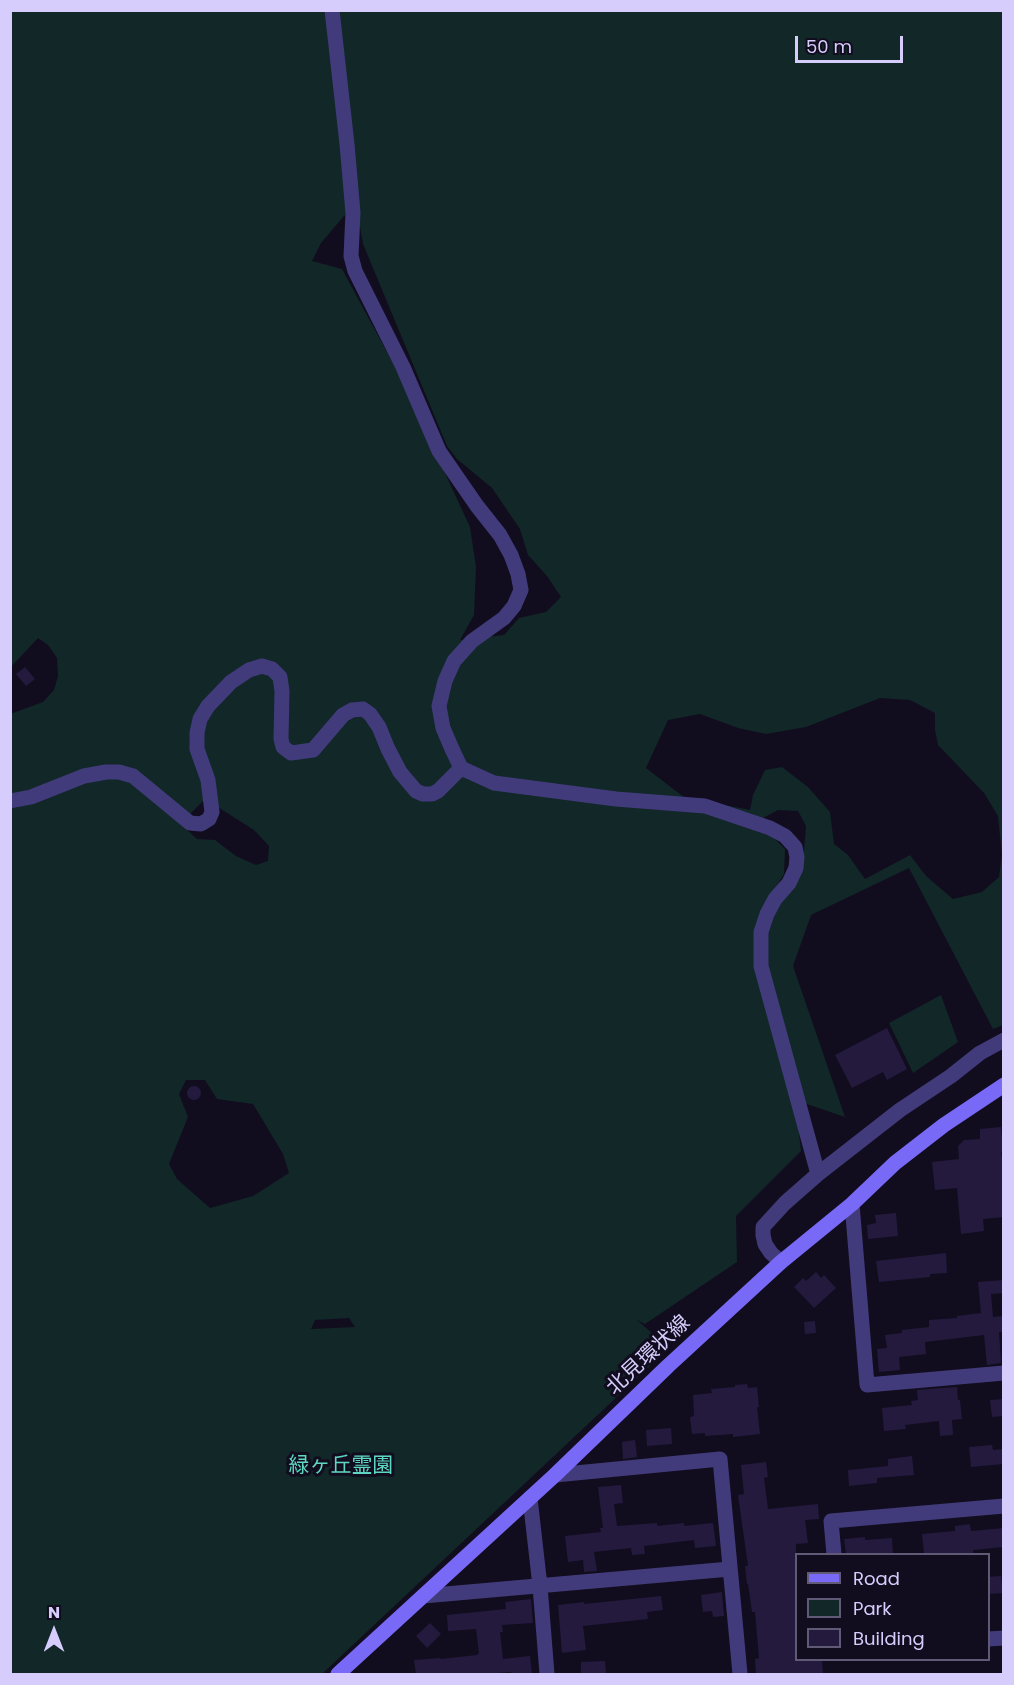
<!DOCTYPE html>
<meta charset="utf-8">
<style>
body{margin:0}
#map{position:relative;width:1014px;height:1685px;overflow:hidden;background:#110d1e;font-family:Poppins,sans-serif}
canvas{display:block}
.frame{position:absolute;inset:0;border:12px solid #d6cdfc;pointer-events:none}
.legend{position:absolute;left:795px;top:1553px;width:195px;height:108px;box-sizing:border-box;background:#110d1e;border:2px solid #605a77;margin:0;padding:8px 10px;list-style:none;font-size:18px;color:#d6cdfc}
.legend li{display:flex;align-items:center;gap:12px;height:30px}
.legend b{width:30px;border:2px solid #605a77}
.north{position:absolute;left:24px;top:1601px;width:60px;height:60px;-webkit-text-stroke:4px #110d1e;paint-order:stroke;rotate:0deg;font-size:16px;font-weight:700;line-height:24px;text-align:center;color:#d6cdfc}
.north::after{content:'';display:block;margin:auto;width:21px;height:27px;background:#d6cdfc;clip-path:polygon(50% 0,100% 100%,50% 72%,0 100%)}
.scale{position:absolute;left:795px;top:36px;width:108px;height:27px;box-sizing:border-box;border:3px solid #d6cdfc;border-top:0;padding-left:8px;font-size:18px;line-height:21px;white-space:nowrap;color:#d6cdfc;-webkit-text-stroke:4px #110d1e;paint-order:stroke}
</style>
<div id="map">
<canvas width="1014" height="1685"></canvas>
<div class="frame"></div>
<ul class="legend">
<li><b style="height:8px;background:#786af7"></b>Road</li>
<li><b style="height:16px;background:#112728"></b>Park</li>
<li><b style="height:16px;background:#241a3e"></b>Building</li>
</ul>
<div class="north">N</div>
<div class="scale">50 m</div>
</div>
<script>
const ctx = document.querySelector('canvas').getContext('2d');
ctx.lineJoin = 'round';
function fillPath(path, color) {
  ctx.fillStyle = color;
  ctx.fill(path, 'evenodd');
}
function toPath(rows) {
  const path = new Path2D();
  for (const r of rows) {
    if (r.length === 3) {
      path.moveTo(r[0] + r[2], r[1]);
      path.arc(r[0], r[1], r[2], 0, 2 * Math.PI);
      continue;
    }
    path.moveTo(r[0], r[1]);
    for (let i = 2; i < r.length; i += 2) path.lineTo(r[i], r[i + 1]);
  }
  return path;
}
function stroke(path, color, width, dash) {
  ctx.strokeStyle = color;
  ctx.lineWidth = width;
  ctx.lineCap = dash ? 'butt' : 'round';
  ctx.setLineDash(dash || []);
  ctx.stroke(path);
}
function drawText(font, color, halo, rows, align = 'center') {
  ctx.font = font + ' Poppins,"Noto Sans JP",sans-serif';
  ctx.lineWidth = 6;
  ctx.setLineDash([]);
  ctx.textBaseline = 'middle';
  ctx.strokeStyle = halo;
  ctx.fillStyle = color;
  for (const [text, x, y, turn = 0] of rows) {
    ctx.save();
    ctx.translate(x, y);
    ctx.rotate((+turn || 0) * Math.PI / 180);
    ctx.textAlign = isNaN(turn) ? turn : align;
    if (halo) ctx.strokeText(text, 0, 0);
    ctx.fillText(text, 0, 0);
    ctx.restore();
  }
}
const green = toPath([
 [11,11,1003,11,1003,1025,993,1029,909,868,811,915,793,966,845,1117,795,1100,801,1151,736,1216,737,1262,645,1324,637,1320,669,1348,322,1674,11,1674,10,711,13,713,43,702,54,690,58,676,57,658,48,645,38,638,11,667],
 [357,210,363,244,447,446,457,459,492,488,520,529,528,555,547,576,561,597,546,612,519,618,504,635,460,640,474,615,476,567,470,527,401,378,342,269,312,261,321,243,344,216],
 [880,698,910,700,935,713,935,730,938,745,984,793,998,816,1002,855,999,877,982,892,953,899,926,876,910,855,865,879,848,855,834,844,830,812,808,787,782,767,765,770,753,795,750,810,730,806,702,811,646,768,668,720,700,714,738,728,766,734,806,727],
 [205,799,254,830,269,846,268,861,256,865,236,856,215,840,197,839,185,828,190,814],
 [778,810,798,811,806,826,803,862,771,895,784,874,785,849,769,833,763,818],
 [186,1080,205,1080,217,1099,253,1104,283,1154,289,1173,253,1196,210,1208,177,1179,169,1164,188,1117,179,1094],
 [349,1318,355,1327,311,1329,315,1320],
 [941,995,958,1042,913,1073,889,1023]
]);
const building = toPath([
 [25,667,35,679,26,686,16,674],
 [887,1028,907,1069,887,1080,883,1072,852,1088,835,1055],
 [194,1093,7],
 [1001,1127,1003,1151,1001,1152,1004,1170,1004,1217,983,1219,984,1231,961,1234,957,1188,935,1190,932,1162,959,1159,958,1146,964,1140,980,1139,980,1129],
 [896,1213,898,1236,868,1239,867,1225,876,1223,875,1215],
 [946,1253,947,1273,930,1274,930,1277,879,1282,876,1261],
 [816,1272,821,1278,824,1275,836,1288,814,1308,794,1287,803,1278,806,1281],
 [1004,1280,1004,1293,991,1294,993,1317,1004,1316,1004,1332,999,1332,1001,1363,987,1365,984,1335,925,1342,926,1354,899,1357,900,1370,879,1372,877,1349,887,1348,885,1335,902,1333,902,1330,929,1327,929,1320,957,1318,957,1316,981,1313,978,1282],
 [815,1321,816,1333,805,1334,804,1322],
 [747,1384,748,1388,757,1387,759,1407,757,1407,760,1434,733,1437,733,1434,705,1436,705,1433,692,1434,690,1417,694,1416,693,1395,712,1393,711,1389,735,1387,735,1385],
 [957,1387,958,1400,960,1400,962,1419,952,1420,953,1435,940,1436,939,1421,905,1425,906,1429,884,1431,882,1408,912,1405,911,1401,918,1400,917,1390],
 [1004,1399,1004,1416,992,1417,990,1400],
 [671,1428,672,1444,647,1446,646,1430],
 [635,1440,637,1457,623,1459,622,1442],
 [992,1445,993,1450,1004,1449,1004,1464,971,1467,969,1447],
 [912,1456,914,1475,877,1478,877,1483,849,1486,848,1470,888,1466,888,1459],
 [766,1462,768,1477,764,1478,768,1509,818,1504,819,1519,805,1520,808,1543,796,1544,796,1659,822,1659,823,1674,756,1674,755,1659,759,1658,755,1612,752,1612,748,1584,747,1584,745,1566,748,1566,738,1495,744,1494,741,1465],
 [621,1485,623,1503,614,1504,617,1526,657,1523,657,1526,684,1523,684,1526,713,1523,716,1546,695,1548,694,1540,644,1546,645,1554,632,1555,631,1548,594,1552,597,1571,584,1572,583,1560,568,1562,565,1536,601,1532,600,1528,603,1528,598,1487],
 [970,1524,971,1531,1004,1528,1004,1547,973,1550,973,1554,924,1554,922,1534,955,1531,955,1526],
 [865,1537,865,1540,892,1538,893,1554,846,1554,844,1539],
 [1001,1576,1003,1593,988,1594,988,1577],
 [722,1592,724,1616,713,1617,712,1611,703,1612,701,1595],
 [661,1596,663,1610,647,1612,648,1619,583,1626,586,1650,562,1653,558,1605,584,1602,584,1604],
 [531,1599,533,1623,502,1625,503,1632,500,1632,503,1659,530,1656,532,1674,512,1674,511,1672,483,1674,416,1674,414,1660,440,1658,441,1659,477,1655,479,1653,476,1629,448,1631,447,1615,506,1609,505,1602],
 [430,1623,441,1634,427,1648,416,1636],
 [605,1661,606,1674,581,1674,581,1662]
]);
const street = toPath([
 [332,10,347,144,353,213,351,256,355,271,403,367,439,451,477,506,500,535,511,555,518,574,521,590,514,606,504,618,472,641,454,661,445,681,439,706,443,728,452,749,461,768,494,783,616,799,705,806,770,828,785,836,795,847,797,857,796,868,789,883,775,899,767,914,761,932,761,966,818,1174],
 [10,801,31,797,84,776,106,772,119,772,133,776,190,823,201,824,209,819,212,812,208,780,197,749,197,733,200,719,208,706,231,682,249,670,262,666,272,669,280,677,282,691,281,739,283,747,291,753,313,750,343,715,352,710,363,709,370,714,379,727,388,749,400,772,416,791,423,794,432,794,438,791,461,768],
 [852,1204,867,1385,1004,1373],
 [781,1262,771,1253,765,1244,763,1235,763,1227,785,1203,818,1174,900,1110,951,1076,980,1053,1004,1040],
 [555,1475,720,1459,740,1674],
 [530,1498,540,1586,547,1674],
 [834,1554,831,1521,1004,1506],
 [423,1596,730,1569],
 [988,1639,1004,1638]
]);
const secondary = toPath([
 [338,1674,555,1475,668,1366,781,1262,852,1204,895,1163,944,1125,1004,1085]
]);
const streetNames = [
 ["北見環状線",649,1356,-43]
];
const parkNames = [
 ["緑ヶ丘霊園",341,1467]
];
fillPath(green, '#112728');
fillPath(building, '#241a3e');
stroke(street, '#423b7b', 15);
stroke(secondary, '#786af7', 15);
drawText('21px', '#d6cdfc', '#110d1e', streetNames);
drawText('21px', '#5ed7c2', '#110d1e', parkNames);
</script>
